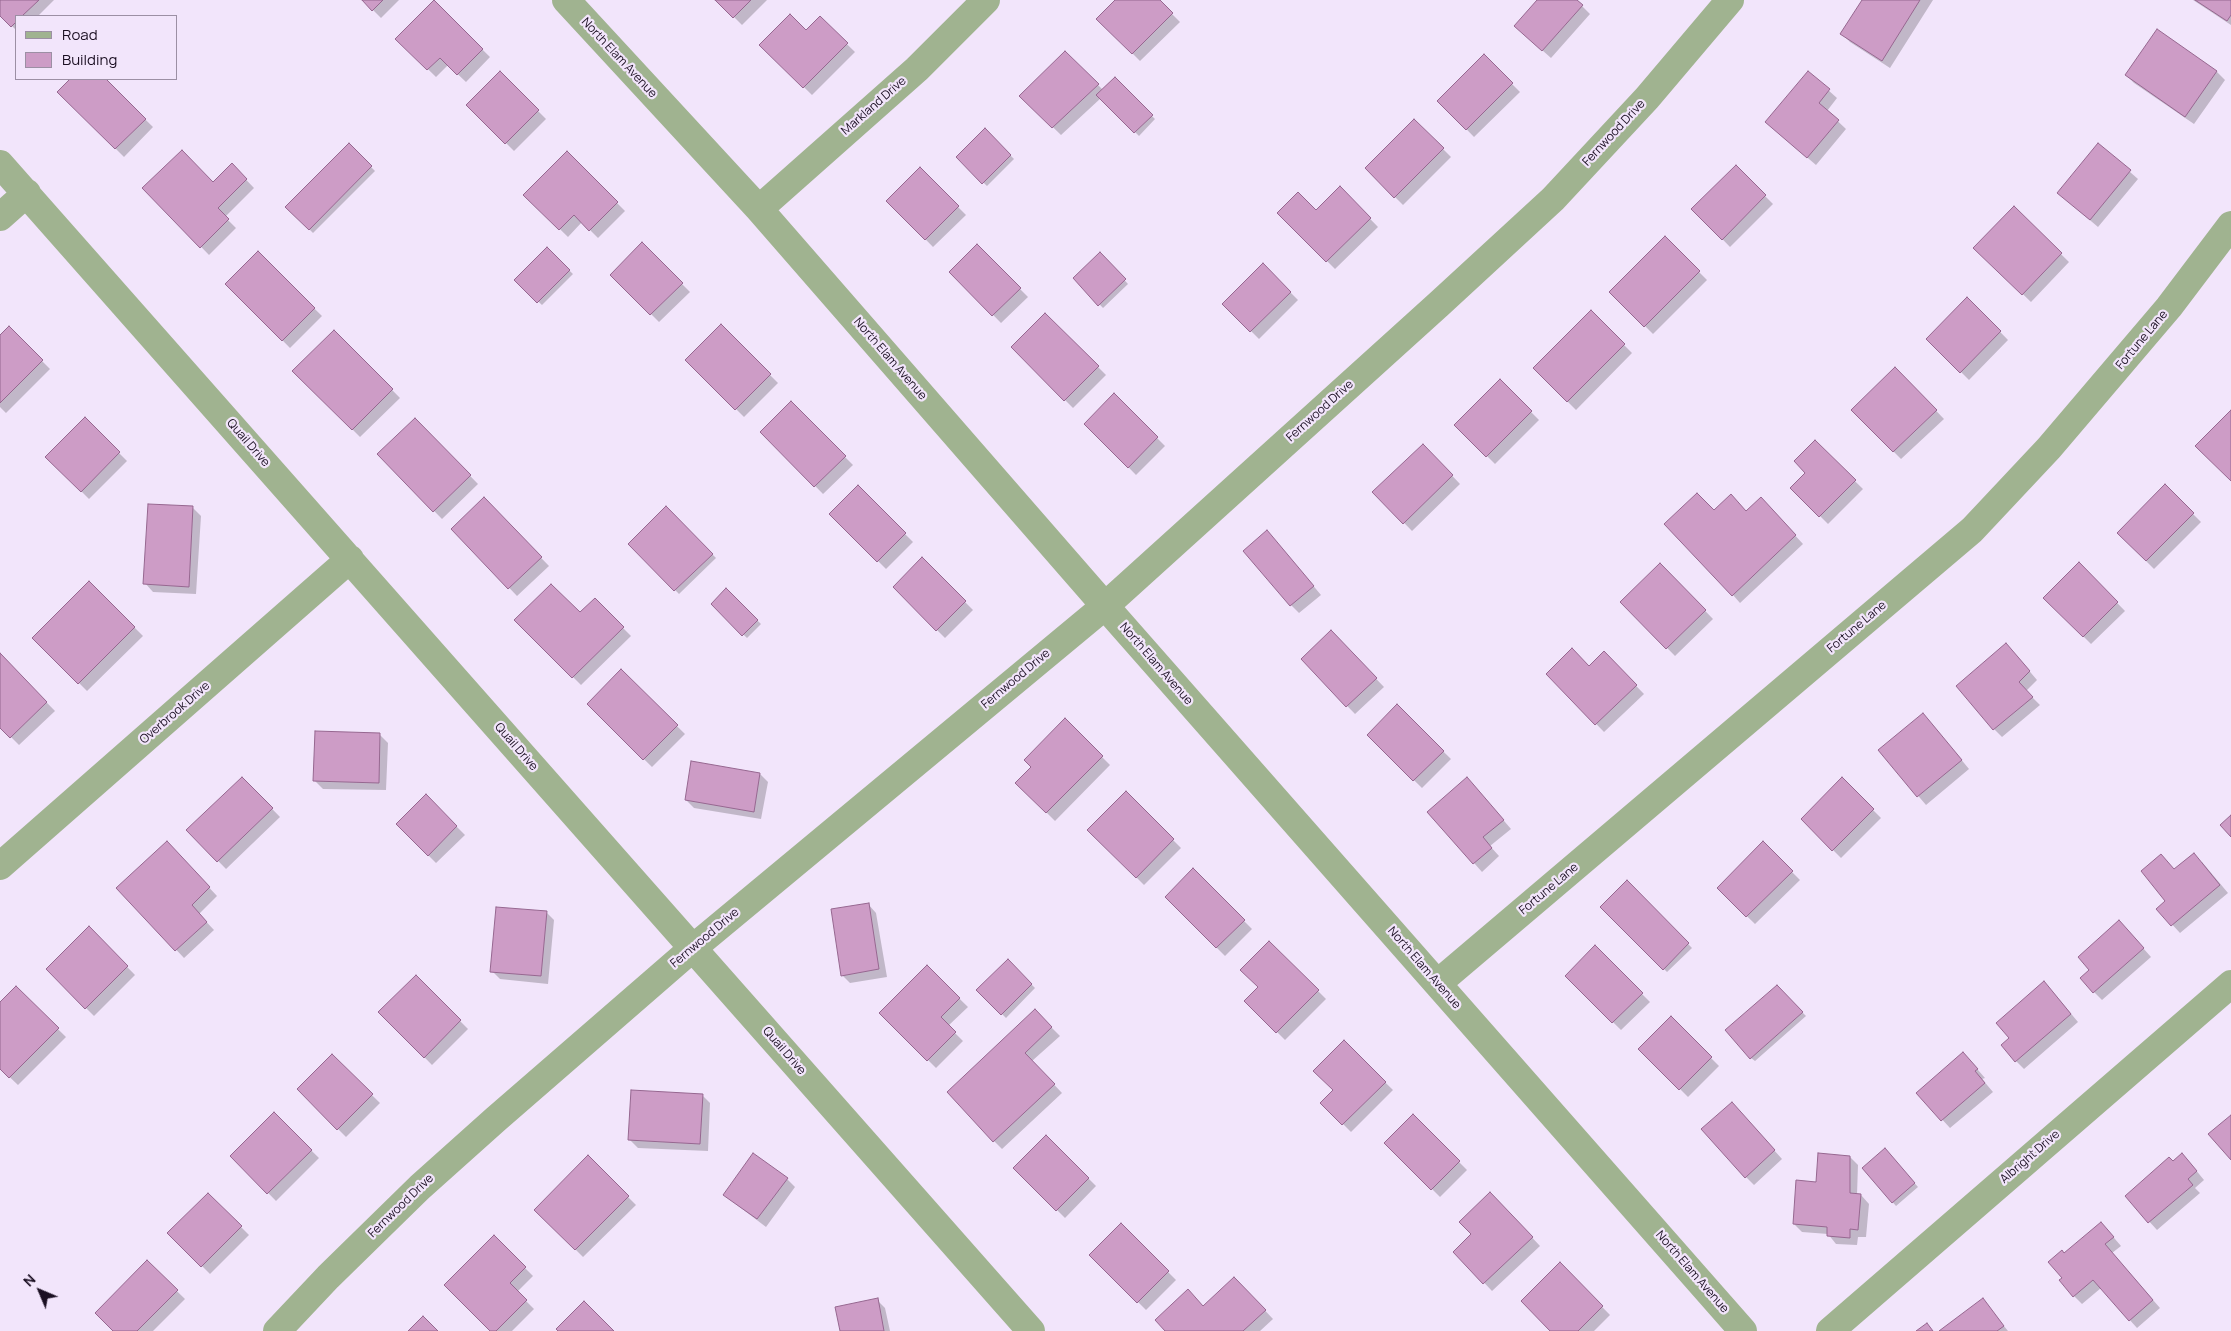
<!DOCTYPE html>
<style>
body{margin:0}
#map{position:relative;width:2231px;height:1331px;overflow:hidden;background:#f2e5fb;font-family:Manrope,sans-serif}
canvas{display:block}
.legend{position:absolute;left:15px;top:15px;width:162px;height:65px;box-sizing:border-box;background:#f2e5fb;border:1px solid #9c8fa4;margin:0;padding:6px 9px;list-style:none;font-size:15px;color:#1b0f22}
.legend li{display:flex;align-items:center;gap:10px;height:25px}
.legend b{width:25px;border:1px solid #9c8fa4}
.north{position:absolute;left:15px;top:1266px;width:50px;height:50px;-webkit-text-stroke:4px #f2e5fb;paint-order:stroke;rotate:315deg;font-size:14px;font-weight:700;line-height:20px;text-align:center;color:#1b0f22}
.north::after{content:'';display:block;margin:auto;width:18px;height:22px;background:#1b0f22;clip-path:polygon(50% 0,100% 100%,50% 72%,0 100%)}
</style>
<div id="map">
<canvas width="2231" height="1331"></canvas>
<ul class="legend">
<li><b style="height:6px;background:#a0b390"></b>Road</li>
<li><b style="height:14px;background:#cd9cc6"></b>Building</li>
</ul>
<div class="north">N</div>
</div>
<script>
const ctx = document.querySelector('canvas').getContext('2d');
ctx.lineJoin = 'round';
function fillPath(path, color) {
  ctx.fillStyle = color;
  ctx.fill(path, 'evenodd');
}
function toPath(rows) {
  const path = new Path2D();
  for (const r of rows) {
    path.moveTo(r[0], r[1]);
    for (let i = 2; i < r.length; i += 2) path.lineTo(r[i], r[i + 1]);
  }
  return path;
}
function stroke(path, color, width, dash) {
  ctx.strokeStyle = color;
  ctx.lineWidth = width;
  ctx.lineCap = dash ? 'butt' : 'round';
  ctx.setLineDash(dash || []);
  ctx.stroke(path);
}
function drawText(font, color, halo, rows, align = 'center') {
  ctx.font = font + ' Manrope,sans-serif';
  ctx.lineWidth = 4.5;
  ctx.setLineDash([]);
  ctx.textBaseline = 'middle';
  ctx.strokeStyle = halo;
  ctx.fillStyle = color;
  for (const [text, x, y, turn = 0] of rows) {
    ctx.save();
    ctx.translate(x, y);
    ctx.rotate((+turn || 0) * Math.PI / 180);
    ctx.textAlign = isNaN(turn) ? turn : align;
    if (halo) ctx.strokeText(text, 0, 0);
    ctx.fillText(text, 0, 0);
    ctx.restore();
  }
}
const shadow = toPath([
 [0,0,54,0,38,16,16,16,16,30,0,14],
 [363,0,399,0,381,18],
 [717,0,767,0,742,25],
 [1117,0,1158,0,1180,22,1140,61,1098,19],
 [1538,0,1576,0,1590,14,1551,58,1524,34],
 [1864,0,1933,0,1890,68,1850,42,1842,34],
 [2193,0,2231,0,2231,25],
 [434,2,490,57,466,82,448,65,436,77,397,39],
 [820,18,855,52,812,95,761,45,806,32],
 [2157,31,2217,72,2225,80,2194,124,2134,83,2126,75],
 [1065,52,1103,90,1114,79,1155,119,1139,136,1101,98,1061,135,1021,96],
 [1484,56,1520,92,1474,137,1439,101],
 [1808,72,1837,98,1827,111,1846,129,1816,165,1775,130],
 [500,73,546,119,514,151,468,105],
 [72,79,104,79,153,127,124,157,59,92],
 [1414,120,1451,157,1403,205,1366,168],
 [985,130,1014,159,987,186,958,158],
 [2098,144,2138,179,2098,227,2058,193],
 [349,145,375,171,313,233,287,207],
 [567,153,625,211,598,238,582,222,568,237,525,195],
 [232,165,254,188,225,217,236,228,209,255,144,188,213,184],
 [1736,167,1773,204,1730,247,1693,209],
 [920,169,966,215,933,247,888,201],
 [1340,188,1378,227,1335,269,1279,213,1316,212],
 [2014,208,2069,262,2031,302,1975,248],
 [1665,238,1707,280,1653,334,1611,292],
 [642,244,690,292,659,322,612,275],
 [977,246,1028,297,1001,323,951,272],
 [547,249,573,274,542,305,516,280],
 [258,253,322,316,290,348,227,284],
 [1100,254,1128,284,1103,308,1074,278],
 [1263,265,1298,300,1259,339,1224,304],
 [1968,299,2008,340,1969,380,1928,339],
 [1591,312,1632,353,1576,410,1534,368],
 [1045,314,1106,375,1073,408,1012,347],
 [721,326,778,383,744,417,687,360],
 [9,328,50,369,6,413,0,407,0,337],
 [334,331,400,398,360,437,294,371],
 [1895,368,1944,419,1901,459,1852,410],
 [1500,381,1539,420,1495,464,1456,425],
 [1114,395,1165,446,1136,475,1086,424],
 [791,403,853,465,823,494,762,432],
 [85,419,127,461,89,499,47,457],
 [415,419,478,484,442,519,379,455],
 [1815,442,1863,489,1828,524,1792,488,1807,473],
 [1423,445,1460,484,1412,531,1374,492],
 [2165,486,2201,522,2154,569,2118,533],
 [858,487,913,542,886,569,831,514],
 [484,499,549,566,517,596,453,529],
 [149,505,193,508,201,516,196,594,153,592,145,583],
 [1769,507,1803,544,1740,603,1733,595,1714,512,1747,512],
 [666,508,716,558,679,594,630,544],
 [1275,540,1321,595,1299,613,1291,605],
 [922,559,973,610,945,638,894,587],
 [1660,564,1713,619,1675,656,1622,602],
 [2079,564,2125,611,2091,644,2045,598],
 [89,582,143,636,87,691,34,638],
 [726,590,761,624,747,638,712,604],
 [595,600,631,636,581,685,516,620,580,614],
 [1331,632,1384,687,1355,714,1302,659],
 [2014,653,2037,680,2026,691,2040,705,2002,737,1994,729],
 [0,655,55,711,19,745,0,726],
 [1612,661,1644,694,1604,732,1548,674,1589,667],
 [621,671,685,734,652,767,588,704],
 [1397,706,1451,759,1422,788,1368,735],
 [1065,720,1110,765,1055,821,1017,783,1033,767],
 [1931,723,1969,769,1926,805,1880,751],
 [380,735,388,743,386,790,323,789,315,781],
 [760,774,768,782,761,819,694,808,686,800],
 [242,778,280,817,226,869,188,830],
 [1842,779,1881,818,1841,858,1802,819],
 [1475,787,1511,829,1490,846,1499,856,1482,872,1429,812],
 [1126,793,1181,848,1144,885,1089,830],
 [426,796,465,835,436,863,397,824],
 [1763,843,1800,880,1755,924,1718,888],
 [175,851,217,896,199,914,214,930,184,958,118,888],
 [2202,862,2228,893,2180,933,2158,909,2167,901,2175,871],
 [1193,870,1252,929,1225,956,1166,897],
 [1627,882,1692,948,1667,972,1602,907],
 [868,904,876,913,887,977,850,983,842,975],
 [546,912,554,920,548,984,500,979,492,971],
 [89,928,135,975,94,1016,47,969],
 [2127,930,2151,957,2102,1000,2094,992],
 [1269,942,1326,999,1285,1040,1246,1001,1260,987],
 [1595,947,1650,1002,1621,1030,1566,976],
 [1008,961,1035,988,1006,1018,978,990],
 [927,967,968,1007,948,1026,963,1041,936,1068,881,1013],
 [416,977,468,1029,432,1065,380,1012],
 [1777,987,1806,1016,1755,1061,1751,1058],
 [16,988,66,1037,18,1085,0,1068,0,1004],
 [2052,991,2078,1022,2024,1069,2016,1061],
 [1035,1011,1060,1036,1032,1061,1062,1093,1002,1149,994,1141],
 [1671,1018,1719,1066,1688,1097,1640,1049],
 [1344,1042,1393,1090,1351,1132,1322,1103,1335,1090],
 [332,1056,380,1103,346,1137,298,1089],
 [1971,1062,1985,1078,1982,1079,1993,1092,1950,1128,1918,1093],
 [702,1095,710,1103,708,1151,638,1148,629,1139],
 [1740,1112,1782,1159,1754,1185,1746,1177],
 [274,1114,319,1158,276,1201,232,1156],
 [1413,1116,1467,1170,1440,1197,1386,1143],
 [1046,1136,1096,1186,1065,1218,1015,1168],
 [1889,1154,1918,1187,1896,1206,1863,1168],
 [588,1157,636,1205,583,1257,536,1210],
 [1850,1157,1858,1165,1857,1195,1861,1195,1869,1204,1866,1237,1858,1237,1857,1245,1836,1244,1828,1234,1802,1232,1794,1224,1817,1183],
 [2173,1163,2190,1163,2204,1180,2195,1188,2200,1193,2157,1230,2126,1196],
 [787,1179,795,1187,766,1227,724,1195],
 [208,1194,249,1235,210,1274,169,1233],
 [1498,1201,1540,1246,1492,1291,1455,1252,1473,1234],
 [1121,1225,1176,1280,1146,1310,1091,1255],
 [2109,1232,2121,1246,2112,1253,2160,1308,2137,1328,2101,1288,2082,1304,2074,1296,2063,1278,2064,1255],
 [494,1237,533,1276,517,1292,534,1309,512,1331,492,1331],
 [147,1262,185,1299,153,1331,115,1331],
 [1560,1264,1610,1315,1594,1331,1552,1331],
 [1242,1286,1273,1319,1260,1331,1166,1331],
 [877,1300,885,1308,890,1331,841,1331],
 [1983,1300,2008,1331,1941,1331]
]);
const building = toPath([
 [0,0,39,0,22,16,16,16,16,22,11,27,0,16,0,0],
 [362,0,383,0,372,11,362,0],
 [434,0,483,49,457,75,440,58,427,70,395,39,434,0],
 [715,0,751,0,733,18,715,0],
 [1115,0,1160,0,1173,13,1132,54,1096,19,1115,0],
 [1537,0,1577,0,1583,5,1542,51,1514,26,1537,0],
 [1862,0,1920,0,1882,61,1840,34,1862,0],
 [2195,0,2231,0,2231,15,2227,21,2195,0],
 [790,14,806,30,820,16,848,43,803,88,759,45,790,14],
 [2157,29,2217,71,2185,117,2125,75,2157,29],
 [1065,51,1099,84,1052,128,1019,96,1065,51],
 [1484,54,1513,83,1466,130,1437,101,1484,54],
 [500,71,539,110,505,144,466,105,500,71],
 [1808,71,1830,89,1819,103,1839,120,1807,158,1765,122,1808,71],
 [1115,77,1153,115,1134,133,1096,95,1115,77],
 [70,79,106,79,146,119,115,149,57,92,70,79],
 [1414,119,1444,148,1394,198,1365,168,1414,119],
 [985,128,1011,155,982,184,956,157,985,128],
 [349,143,372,166,309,230,285,207,349,143],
 [2098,143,2131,170,2090,220,2057,193,2098,143],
 [182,150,213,182,232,163,247,179,218,208,229,219,200,248,142,188,182,150],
 [567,151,618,202,589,231,574,215,559,230,523,195,567,151],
 [1736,165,1766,195,1722,240,1691,209,1736,165],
 [920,167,959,206,925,240,886,201,920,167],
 [1340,186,1371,218,1326,262,1277,213,1298,192,1316,210,1340,186],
 [2014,206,2062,253,2022,295,1973,248,2014,206],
 [1665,236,1700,271,1644,327,1609,292,1665,236],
 [642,242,683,283,650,315,610,275,642,242],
 [977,244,1021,288,992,316,949,272,977,244],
 [547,247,570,270,537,303,514,280,547,247],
 [258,251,315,308,282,341,225,284,258,251],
 [1100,252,1126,279,1098,306,1073,278,1100,252],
 [1263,263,1291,292,1250,332,1222,304,1263,263],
 [1967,297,2001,331,1960,373,1926,339,1967,297],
 [1591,310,1625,344,1567,402,1533,368,1591,310],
 [1045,313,1099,366,1064,401,1011,347,1045,313],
 [721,324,771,374,735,410,685,360,721,324],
 [9,326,43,360,0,403,0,335,9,326],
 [334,330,393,389,352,430,292,371,334,330],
 [1895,367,1937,410,1893,452,1851,410,1895,367],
 [1500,379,1532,411,1486,457,1454,425,1500,379],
 [1114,393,1158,437,1128,468,1084,424,1114,393],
 [791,401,846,456,814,487,760,432,791,401],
 [2231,410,2231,481,2195,446,2231,410],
 [85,417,120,452,81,492,45,457,85,417],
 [415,418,471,475,433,512,377,454,415,418],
 [1815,440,1856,480,1819,517,1790,488,1805,473,1794,461,1815,440],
 [1423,444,1453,475,1403,524,1372,492,1423,444],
 [2165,484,2194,513,2146,561,2117,533,2165,484],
 [858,485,906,533,877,562,829,514,858,485],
 [1697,493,1714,510,1731,494,1746,511,1761,497,1796,535,1732,596,1664,524,1697,493],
 [484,497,542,557,508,589,451,529,484,497],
 [148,504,193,506,189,587,143,584,148,504],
 [666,506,713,554,674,591,628,544,666,506],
 [1267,530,1314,586,1290,606,1243,551,1267,530],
 [922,557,966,601,936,631,893,587,922,557],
 [2079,562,2118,602,2083,637,2043,598,2079,562],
 [1660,563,1706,610,1666,649,1620,602,1660,563],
 [89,581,135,627,78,684,32,638,89,581],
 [551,584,580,612,595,598,624,627,572,678,514,620,551,584],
 [726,588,758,620,742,636,711,604,726,588],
 [1331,630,1377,678,1346,707,1301,659,1331,630],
 [2006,643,2030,671,2019,682,2033,697,1993,730,1956,686,2006,643],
 [1572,648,1589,666,1604,651,1637,685,1595,725,1546,674,1572,648],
 [0,653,47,702,10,738,0,728,0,653],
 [621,669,678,725,643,760,587,704,621,669],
 [1397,704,1444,751,1413,781,1367,735,1397,704],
 [1923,713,1962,760,1917,797,1878,750,1923,713],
 [1065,718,1103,756,1046,813,1015,783,1031,767,1024,760,1065,718],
 [315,731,380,733,379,783,313,781,315,731],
 [691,761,760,773,754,812,685,800,691,761],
 [242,777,273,808,217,862,186,830,242,777],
 [1467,777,1504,820,1483,837,1492,848,1473,864,1427,812,1467,777],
 [1842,777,1874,809,1832,851,1801,819,1842,777],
 [1126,791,1174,839,1136,878,1087,830,1126,791],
 [426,794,457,826,428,856,396,824,426,794],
 [2231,815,2231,837,2220,825,2231,815],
 [167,841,210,887,192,905,207,922,175,951,116,888,167,841],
 [1763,841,1793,871,1746,917,1717,888,1763,841],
 [2194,853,2220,885,2171,926,2156,909,2165,901,2141,871,2161,854,2174,869,2194,853],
 [1193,868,1245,920,1216,948,1165,897,1193,868],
 [1627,880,1689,943,1663,970,1600,907,1627,880],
 [869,903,879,969,841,976,831,909,869,903],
 [496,907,547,911,541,976,490,972,496,907],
 [2119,920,2144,948,2093,993,2080,978,2089,970,2078,957,2119,920],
 [89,926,128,966,85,1009,46,969,89,926],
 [1269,941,1319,990,1276,1033,1244,1001,1258,987,1240,970,1269,941],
 [1595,945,1643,993,1612,1023,1565,976,1595,945],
 [1008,959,1032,984,1001,1015,976,990,1008,959],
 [927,965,960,998,941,1017,956,1032,927,1061,879,1013,927,965],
 [416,975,461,1020,424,1058,378,1012,416,975],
 [2044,981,2071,1014,2015,1062,2001,1045,2009,1038,1996,1023,2044,981],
 [1777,985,1803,1012,1750,1059,1725,1030,1777,985],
 [16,986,59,1028,9,1078,0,1069,0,1002,16,986],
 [1035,1009,1052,1027,1025,1053,1055,1084,993,1142,947,1092,1035,1009],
 [1671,1016,1712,1057,1679,1090,1638,1049,1671,1016],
 [1344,1040,1386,1082,1342,1125,1320,1103,1333,1090,1313,1071,1344,1040],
 [1963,1052,1978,1069,1975,1071,1985,1083,1941,1121,1916,1093,1963,1052],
 [332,1054,373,1094,337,1130,297,1089,332,1054],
 [631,1090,703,1094,700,1144,628,1140,631,1090],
 [1732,1102,1775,1150,1745,1178,1701,1129,1732,1102],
 [274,1112,312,1150,267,1194,230,1156,274,1112],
 [1413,1114,1460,1161,1431,1190,1384,1143,1413,1114],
 [2231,1115,2231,1160,2208,1134,2231,1115],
 [1046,1135,1089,1178,1056,1211,1013,1168,1046,1135],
 [1885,1148,1915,1183,1892,1203,1862,1168,1885,1148],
 [753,1153,788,1178,757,1219,723,1195,753,1153],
 [1818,1153,1850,1156,1850,1193,1861,1194,1858,1230,1850,1229,1850,1238,1827,1236,1827,1227,1793,1224,1796,1180,1816,1182,1818,1153],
 [2182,1153,2197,1171,2188,1179,2193,1185,2148,1223,2125,1196,2169,1157,2173,1161,2182,1153],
 [588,1155,629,1196,575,1250,534,1210,588,1155],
 [1490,1192,1533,1237,1483,1284,1453,1252,1471,1234,1459,1222,1490,1192],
 [208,1193,242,1226,201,1267,167,1233,208,1193],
 [2101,1222,2114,1237,2105,1244,2153,1300,2129,1321,2093,1280,2073,1297,2059,1280,2062,1278,2048,1262,2062,1250,2064,1253,2101,1222],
 [1121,1223,1169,1271,1137,1303,1089,1255,1121,1223],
 [494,1235,526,1267,510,1283,527,1300,496,1331,490,1331,444,1285,494,1235],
 [147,1260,178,1290,137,1331,113,1331,95,1313,147,1260],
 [1560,1262,1603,1306,1578,1331,1550,1331,1521,1301,1560,1262],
 [1234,1277,1266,1310,1243,1331,1165,1331,1155,1320,1188,1289,1203,1306,1234,1277],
 [878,1298,884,1331,840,1331,835,1307,878,1298],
 [1983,1298,2004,1326,1997,1331,1939,1331,1983,1298],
 [584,1301,614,1331,558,1331,556,1329,584,1301],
 [423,1316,438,1331,408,1331,423,1316],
 [1927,1323,1933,1331,1916,1331,1927,1323]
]);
const minor = toPath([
 [566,0,759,209,1105,606,1743,1331],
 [0,164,1031,1331],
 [759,209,917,69,986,0],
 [0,217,27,193],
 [0,866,350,559],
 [1438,983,1972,530,2049,448,2169,307,2231,225],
 [277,1331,328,1277,420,1187,496,1119,693,948,1105,606,1439,304,1553,199,1647,98,1730,0],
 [1830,1331,2231,984]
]);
const streetNames = [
 ["North Elam Avenue",619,58,47],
 ["Markland Drive",874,106,-41],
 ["Fernwood Drive",1614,133,-47],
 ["Fortune Lane",2142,340,-50],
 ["North Elam Avenue",890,359,49],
 ["Fernwood Drive",1320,411,-42],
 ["Quail Drive",248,443,49],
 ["Fortune Lane",1857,627,-40],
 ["North Elam Avenue",1156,664,49],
 ["Fernwood Drive",1016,679,-40],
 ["Overbrook Drive",175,713,-41],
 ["Quail Drive",516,747,49],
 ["Fortune Lane",1549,889,-40],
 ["Fernwood Drive",705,938,-40],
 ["North Elam Avenue",1424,968,49],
 ["Quail Drive",784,1051,49],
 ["Albright Drive",2030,1157,-41],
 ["Fernwood Drive",401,1206,-44],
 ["North Elam Avenue",1692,1272,49]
];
fillPath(shadow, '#0003');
fillPath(building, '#cd9cc6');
stroke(building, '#966790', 1);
stroke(minor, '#a0b390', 28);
drawText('12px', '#1b0f22', '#f2e5fb', streetNames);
</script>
